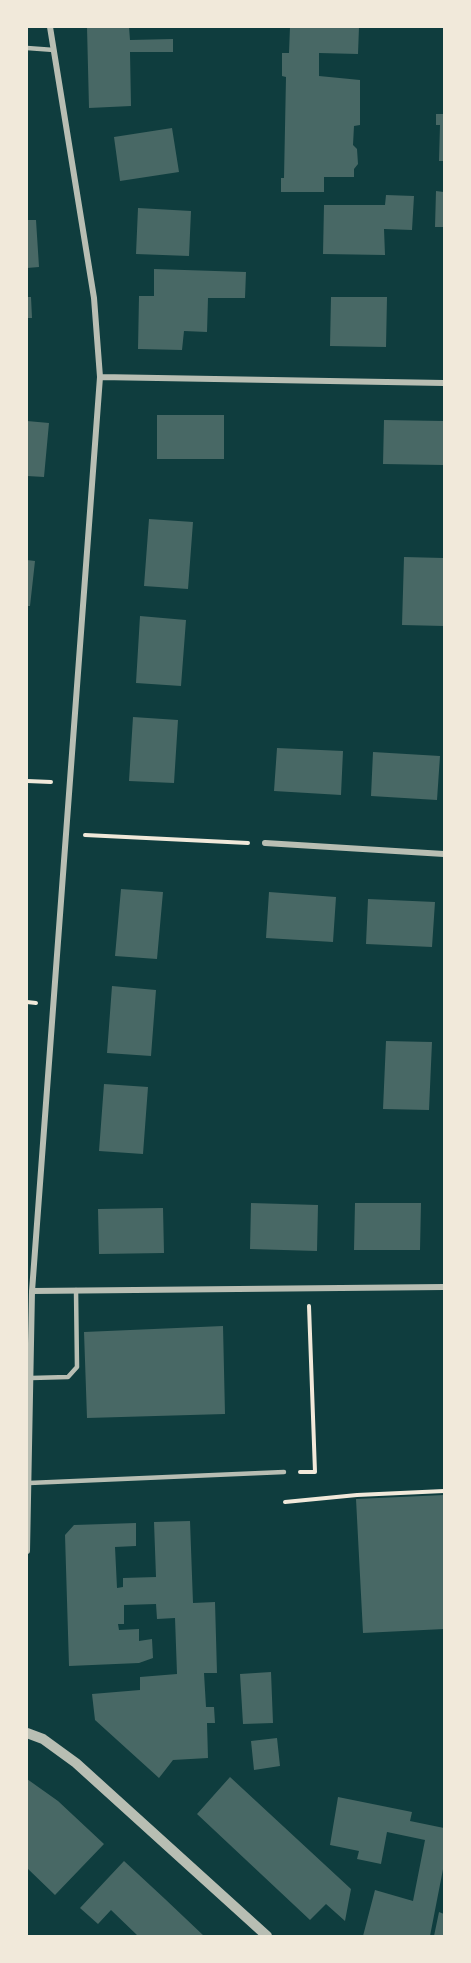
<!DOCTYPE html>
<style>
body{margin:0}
#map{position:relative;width:471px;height:1963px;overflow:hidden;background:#0f3d3e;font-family:"IBM Plex Sans",sans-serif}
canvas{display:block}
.frame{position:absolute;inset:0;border:28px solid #f1e9da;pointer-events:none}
</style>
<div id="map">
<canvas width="471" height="1963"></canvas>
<div class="frame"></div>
</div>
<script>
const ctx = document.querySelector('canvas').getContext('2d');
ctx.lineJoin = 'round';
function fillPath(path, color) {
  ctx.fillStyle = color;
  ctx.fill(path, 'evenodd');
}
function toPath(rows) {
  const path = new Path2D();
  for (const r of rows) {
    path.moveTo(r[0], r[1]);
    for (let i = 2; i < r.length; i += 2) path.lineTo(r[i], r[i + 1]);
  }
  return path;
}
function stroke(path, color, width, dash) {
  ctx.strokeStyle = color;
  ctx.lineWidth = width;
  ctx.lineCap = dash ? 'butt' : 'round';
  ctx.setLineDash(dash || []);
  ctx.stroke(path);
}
const building = toPath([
 [87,27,129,27,130,40,173,39,173,52,130,52,131,106,89,108],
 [290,27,359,27,358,54,319,53,319,76,360,80,360,125,354,126,353,145,357,149,358,164,354,169,354,177,324,177,324,192,281,192,281,178,284,178,286,77,282,76,282,53,289,53],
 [436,114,444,114,444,161,439,161,440,125,436,125],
 [172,128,179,172,120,181,114,137],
 [436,191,444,192,444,227,435,227],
 [386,195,414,196,412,230,384,229,385,255,323,254,324,205,385,205],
 [138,208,191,211,189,256,136,254],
 [27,220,36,220,39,267,27,268],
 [154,269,246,272,245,298,208,298,207,332,184,331,182,350,138,349,139,296,154,296],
 [27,297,31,297,32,318,27,318],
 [331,297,387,297,386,347,330,346],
 [157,415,224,415,224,459,157,459],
 [384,420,444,421,444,465,383,464],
 [27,421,49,423,44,477,27,476],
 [149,519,193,522,188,589,144,586],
 [404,557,444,558,444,626,402,625],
 [27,560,35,561,30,606,27,606],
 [140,616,186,620,181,686,136,683],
 [133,717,178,720,174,783,129,781],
 [277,748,343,751,341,795,274,791],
 [373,752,440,756,437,800,371,796],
 [121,889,163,892,157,959,115,956],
 [269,892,336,897,333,942,266,938],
 [368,899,435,902,432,947,366,944],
 [112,986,156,990,151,1056,107,1053],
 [386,1041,432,1042,429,1110,383,1109],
 [104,1084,148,1087,143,1154,99,1151],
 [251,1203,318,1205,317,1251,250,1249],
 [355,1203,421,1203,420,1250,354,1250],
 [163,1208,164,1253,99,1254,98,1209],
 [223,1326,225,1414,87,1418,84,1332],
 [444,1495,444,1629,363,1633,356,1499],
 [190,1521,193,1603,215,1602,217,1673,204,1673,206,1707,214,1707,215,1723,207,1723,208,1758,173,1760,159,1778,95,1720,92,1694,140,1690,140,1677,177,1674,175,1618,157,1619,156,1604,124,1605,124,1624,118,1624,119,1630,139,1629,139,1641,152,1639,153,1658,139,1663,69,1666,65,1535,74,1525,136,1523,136,1546,115,1547,117,1588,123,1587,123,1578,156,1577,154,1522],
 [271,1672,273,1723,243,1724,240,1674],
 [277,1738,280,1766,254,1770,251,1741],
 [230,1777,351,1889,345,1921,326,1904,310,1920,197,1814],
 [27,1779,58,1801,104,1844,55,1895,27,1868],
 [338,1797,412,1812,410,1821,444,1828,444,1864,430,1936,363,1936,375,1890,413,1901,425,1840,387,1832,381,1864,357,1859,359,1851,330,1845],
 [124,1861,165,1899,204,1936,138,1936,111,1910,98,1924,80,1908],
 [439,1912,444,1914,444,1936,434,1936]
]);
const path = toPath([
 [27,781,51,782],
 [85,835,248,843],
 [27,1002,36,1003],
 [300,1472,315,1472,309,1306],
 [285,1502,357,1495,444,1491]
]);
const service = toPath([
 [27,48,54,50],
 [31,1378,68,1377,77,1367,76,1290],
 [29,1483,284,1472]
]);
const minor = toPath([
 [100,377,444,383],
 [265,843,444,854],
 [32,1291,444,1287],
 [27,1551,32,1291,100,377,94,298,50,27]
]);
const tertiary = toPath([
 [27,1733,43,1739,76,1763,267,1936]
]);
fillPath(building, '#486865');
stroke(path, '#f1e9da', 4);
stroke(service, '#b8beb3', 4.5);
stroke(minor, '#b8beb3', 6);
stroke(tertiary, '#b8beb3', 10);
</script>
